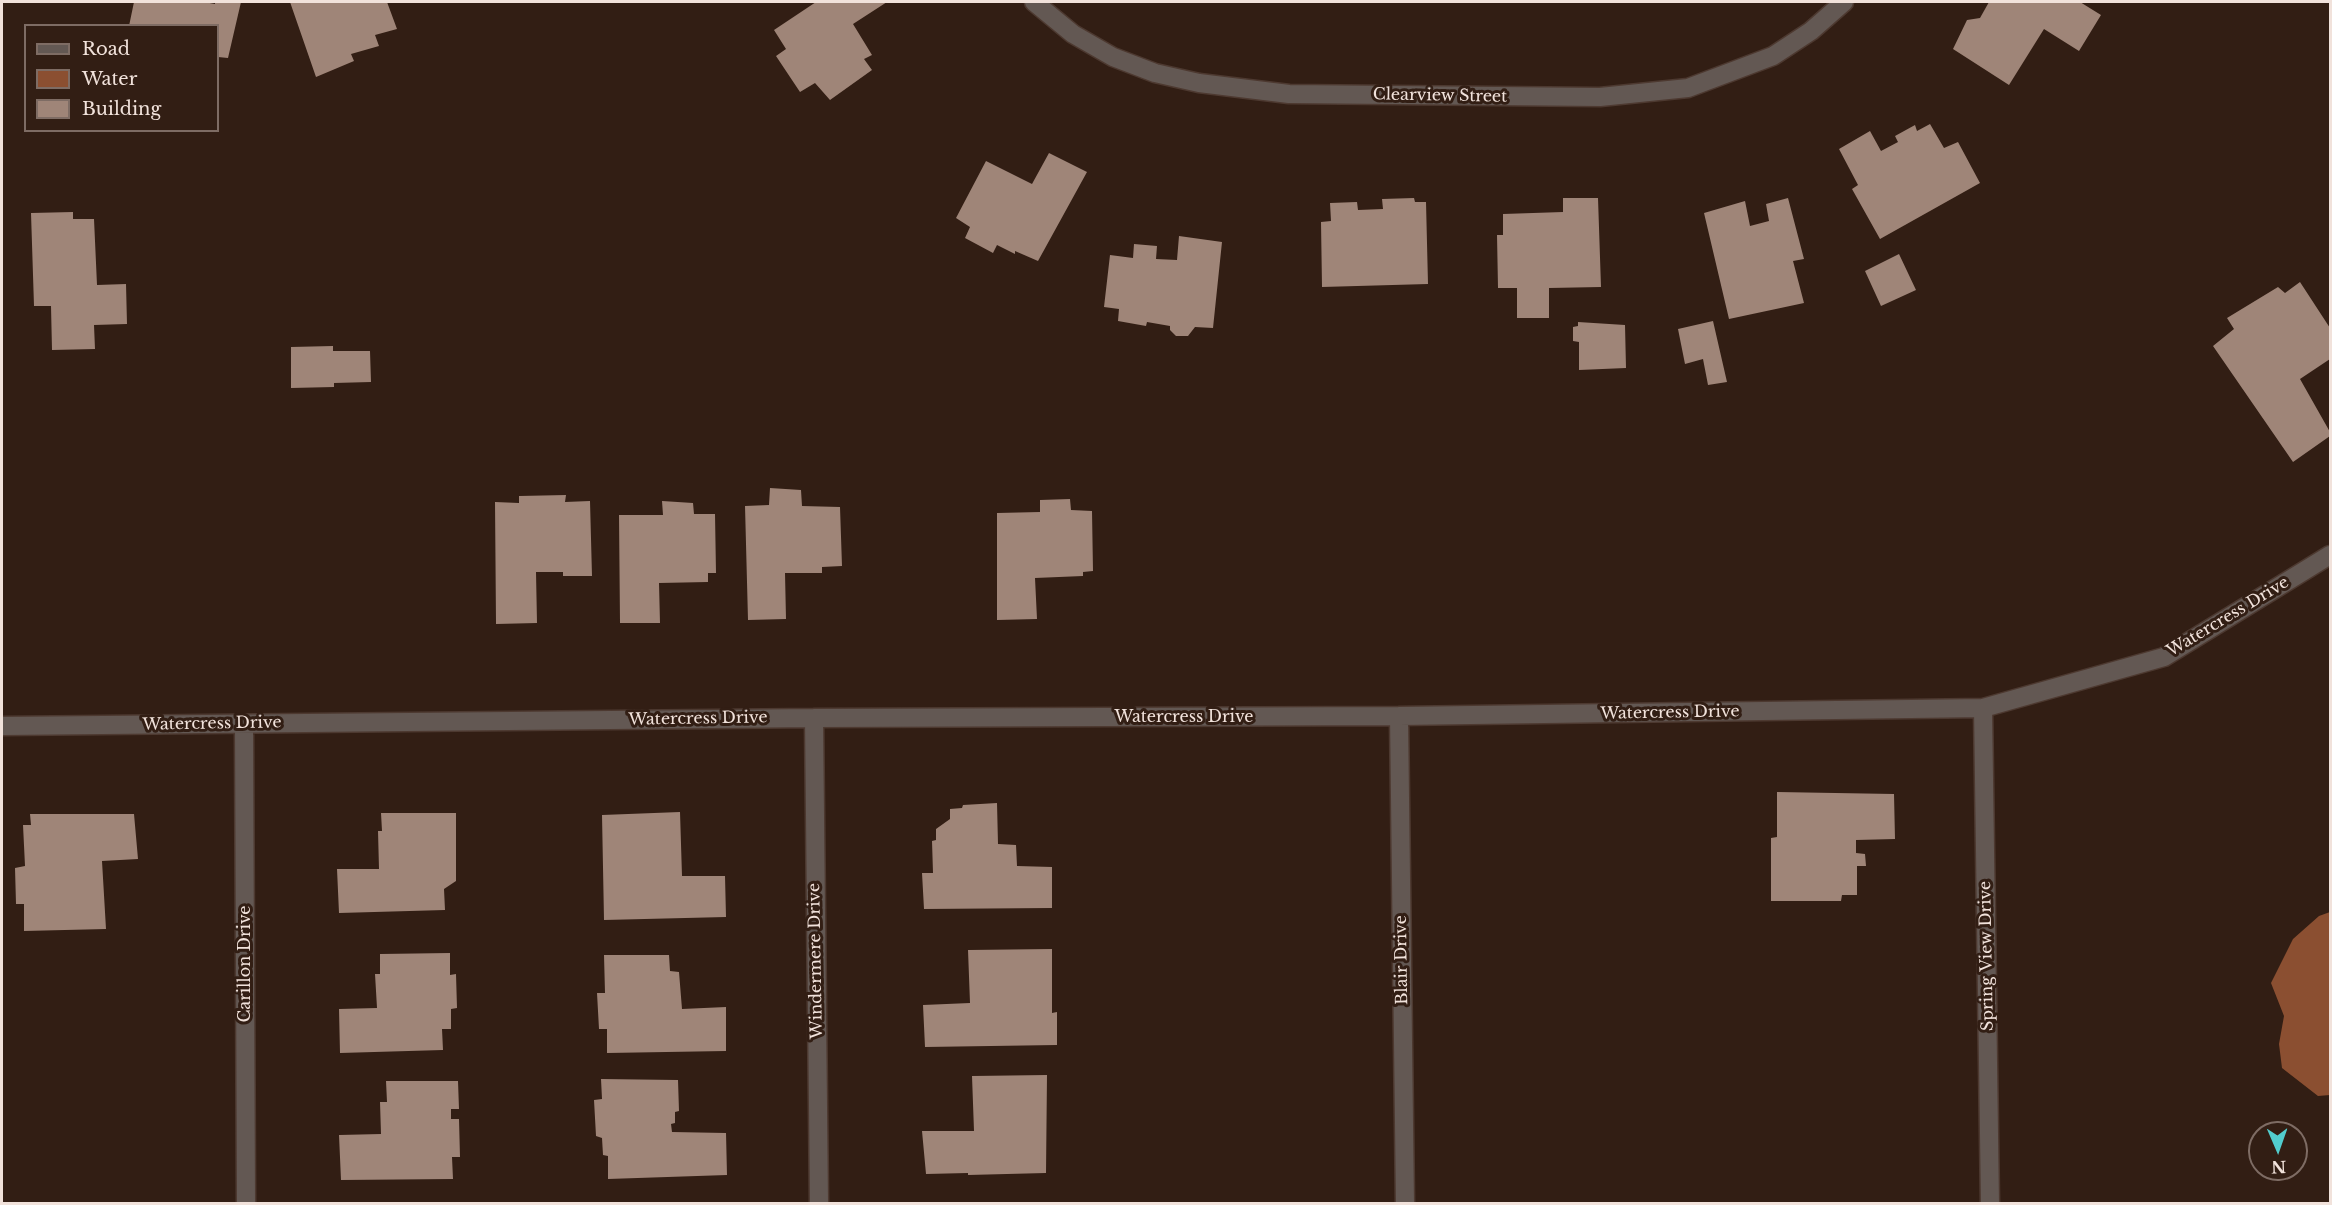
<!DOCTYPE html>
<style>
body{margin:0}
#map{position:relative;width:2332px;height:1205px;overflow:hidden;background:#321e14;font-family:"Libre Baskerville",serif}
canvas{display:block}
.frame{position:absolute;inset:0;border:3px solid #f1e2db;pointer-events:none}
.legend{position:absolute;left:24px;top:24px;width:195px;height:108px;box-sizing:border-box;background:#321e14;border:2px solid #7e6c64;margin:0;padding:8px 10px;list-style:none;font-size:18px;color:#f1e2db}
.legend li{display:flex;align-items:center;gap:12px;height:30px}
.legend b{width:30px;border:2px solid #7e6c64}
.north{position:absolute;left:2248px;top:1121px;width:60px;height:60px;box-sizing:border-box;background:#321e14;border:2px solid #7e6c64;border-radius:50%;rotate:178deg;font-size:16px;font-weight:700;line-height:24px;text-align:center;color:#f1e2db}
.north::after{content:'';display:block;margin:auto;width:21px;height:27px;background:#52cdce;clip-path:polygon(50% 0,100% 100%,50% 72%,0 100%)}
</style>
<div id="map">
<canvas width="2332" height="1205"></canvas>
<div class="frame"></div>
<ul class="legend">
<li><b style="height:8px;background:#635853"></b>Road</li>
<li><b style="height:16px;background:#8b4f31"></b>Water</li>
<li><b style="height:16px;background:#9f8578"></b>Building</li>
</ul>
<div class="north">N</div>
</div>
<script>
const ctx = document.querySelector('canvas').getContext('2d');
ctx.lineJoin = 'round';
function fillPath(path, color) {
  ctx.fillStyle = color;
  ctx.fill(path, 'evenodd');
}
function toPath(rows) {
  const path = new Path2D();
  for (const r of rows) {
    path.moveTo(r[0], r[1]);
    for (let i = 2; i < r.length; i += 2) path.lineTo(r[i], r[i + 1]);
  }
  return path;
}
function stroke(path, color, width, dash) {
  ctx.strokeStyle = color;
  ctx.lineWidth = width;
  ctx.lineCap = dash ? 'butt' : 'round';
  ctx.setLineDash(dash || []);
  ctx.stroke(path);
}
function drawText(font, color, halo, rows, align = 'center') {
  ctx.font = font + ' "Libre Baskerville",serif';
  ctx.lineWidth = 6;
  ctx.setLineDash([]);
  ctx.textBaseline = 'middle';
  ctx.strokeStyle = halo;
  ctx.fillStyle = color;
  for (const [text, x, y, turn = 0] of rows) {
    ctx.save();
    ctx.translate(x, y);
    ctx.rotate((+turn || 0) * Math.PI / 180);
    ctx.textAlign = isNaN(turn) ? turn : align;
    if (halo) ctx.strokeText(text, 0, 0);
    ctx.fillText(text, 0, 0);
    ctx.restore();
  }
}
const water = toPath([
 [2330,912,2330,1095,2318,1096,2282,1068,2279,1044,2284,1016,2271,983,2293,939,2319,916]
]);
const building = toPath([
 [134,2,204,2,215,4,215,2,241,2,228,58,218,57,218,26,129,26],
 [290,2,387,2,397,29,375,35,379,46,351,54,354,61,316,77],
 [816,2,887,2,853,24,872,55,864,59,872,70,830,100,815,83,800,92,776,56,786,49,774,30],
 [1989,2,2080,2,2101,15,2079,51,2044,29,2009,85,1953,49,1967,20,1980,18],
 [1930,124,1944,148,1958,142,1980,183,1880,239,1852,189,1858,185,1839,149,1870,131,1881,151,1898,142,1895,136,1915,125,1917,131],
 [1049,153,1087,172,1038,261,1015,251,1015,254,997,245,993,253,965,238,970,227,956,218,986,161,1032,184],
 [1414,198,1415,202,1426,202,1428,284,1322,287,1321,222,1331,221,1330,203,1357,202,1358,210,1383,209,1382,199],
 [1563,198,1598,198,1601,287,1549,288,1549,318,1517,318,1517,288,1498,288,1497,235,1503,235,1503,214,1563,212],
 [1788,198,1804,259,1793,261,1804,303,1729,319,1704,213,1745,201,1750,226,1769,221,1766,204],
 [73,212,73,219,94,219,97,285,126,284,127,324,94,325,95,349,52,350,51,306,34,306,31,213],
 [1179,236,1222,242,1213,328,1195,327,1188,336,1176,336,1170,330,1170,326,1147,322,1146,326,1118,321,1119,309,1104,307,1110,255,1133,258,1134,244,1157,246,1156,259,1177,260],
 [1899,254,1916,290,1881,306,1865,271],
 [2300,282,2330,328,2330,346,2329,348,2330,359,2300,379,2330,432,2330,436,2293,462,2213,346,2234,329,2227,318,2278,287,2285,293],
 [1713,321,1727,382,1708,385,1703,359,1685,364,1678,329],
 [1578,322,1625,325,1626,368,1579,370,1579,342,1573,341,1573,327,1578,326],
 [333,346,333,351,370,351,371,382,334,383,334,387,291,388,291,347],
 [770,488,801,490,802,506,840,507,842,566,822,567,822,573,785,573,786,619,748,620,745,506,769,505],
 [566,495,565,502,590,501,592,576,563,576,563,572,536,572,537,623,496,624,495,502,519,503,519,496],
 [1070,499,1071,510,1092,511,1093,571,1083,572,1083,576,1035,578,1037,619,997,620,997,513,1040,512,1040,500],
 [662,501,693,503,694,514,715,514,716,573,708,573,708,582,659,583,660,623,620,623,619,515,663,515],
 [1777,792,1894,794,1895,839,1856,840,1856,853,1865,854,1866,866,1857,866,1857,895,1842,895,1841,901,1771,901,1771,838,1777,837],
 [997,803,998,844,1016,845,1017,866,1052,867,1052,908,924,909,922,873,933,873,932,841,936,840,936,829,950,819,950,809,962,808,963,805],
 [680,812,682,876,725,876,726,917,604,920,602,815],
 [381,813,456,813,456,881,444,889,445,910,339,913,337,869,379,869,378,831,382,831],
 [30,814,134,814,138,859,102,861,106,929,24,931,24,904,16,904,15,868,25,866,23,825,31,825],
 [1052,949,1052,1013,1057,1012,1057,1045,925,1047,923,1005,970,1003,968,950],
 [450,953,450,975,456,974,457,1008,451,1009,451,1029,442,1029,443,1050,340,1053,339,1009,377,1008,375,974,380,974,380,954],
 [604,955,669,955,670,971,679,972,682,1009,726,1007,726,1051,607,1053,607,1029,599,1029,597,993,605,993],
 [1047,1075,1046,1173,968,1175,968,1173,926,1174,922,1131,974,1131,972,1076],
 [601,1079,678,1080,679,1111,675,1112,675,1123,671,1124,672,1132,726,1133,727,1175,608,1179,608,1156,603,1155,602,1138,596,1136,594,1100,602,1099],
 [386,1081,458,1081,459,1109,451,1109,451,1119,459,1119,460,1157,452,1157,453,1179,341,1180,339,1135,381,1134,380,1102,387,1102]
]);
const street = toPath([
 [1034,2,1073,34,1113,57,1155,73,1199,83,1289,94,1600,97,1688,88,1773,56,1811,31,1844,2],
 [1983,708,1990,1204],
 [1399,716,1405,1204],
 [814,718,819,1204],
 [244,724,246,1204],
 [2,726,814,718,1399,716,1983,708,2164,657,2330,555]
]);
const streetNames = [
 ["Clearview Street",1440,96,1],
 ["Watercress Drive",2228,617,-31],
 ["Watercress Drive",1670,713,-1],
 ["Watercress Drive",1184,717],
 ["Watercress Drive",698,719,-1],
 ["Watercress Drive",212,724,-1],
 ["Spring View Drive",1987,956,-91],
 ["Blair Drive",1402,960,-91],
 ["Windermere Drive",816,961,-91],
 ["Carillon Drive",245,964,-90]
];
fillPath(water, '#8b4f31');
fillPath(building, '#9f8578');
stroke(street, '#4d3930', 21);
stroke(street, '#635853', 18);
drawText('16px', '#f1e2db', '#321e14', streetNames);
</script>
